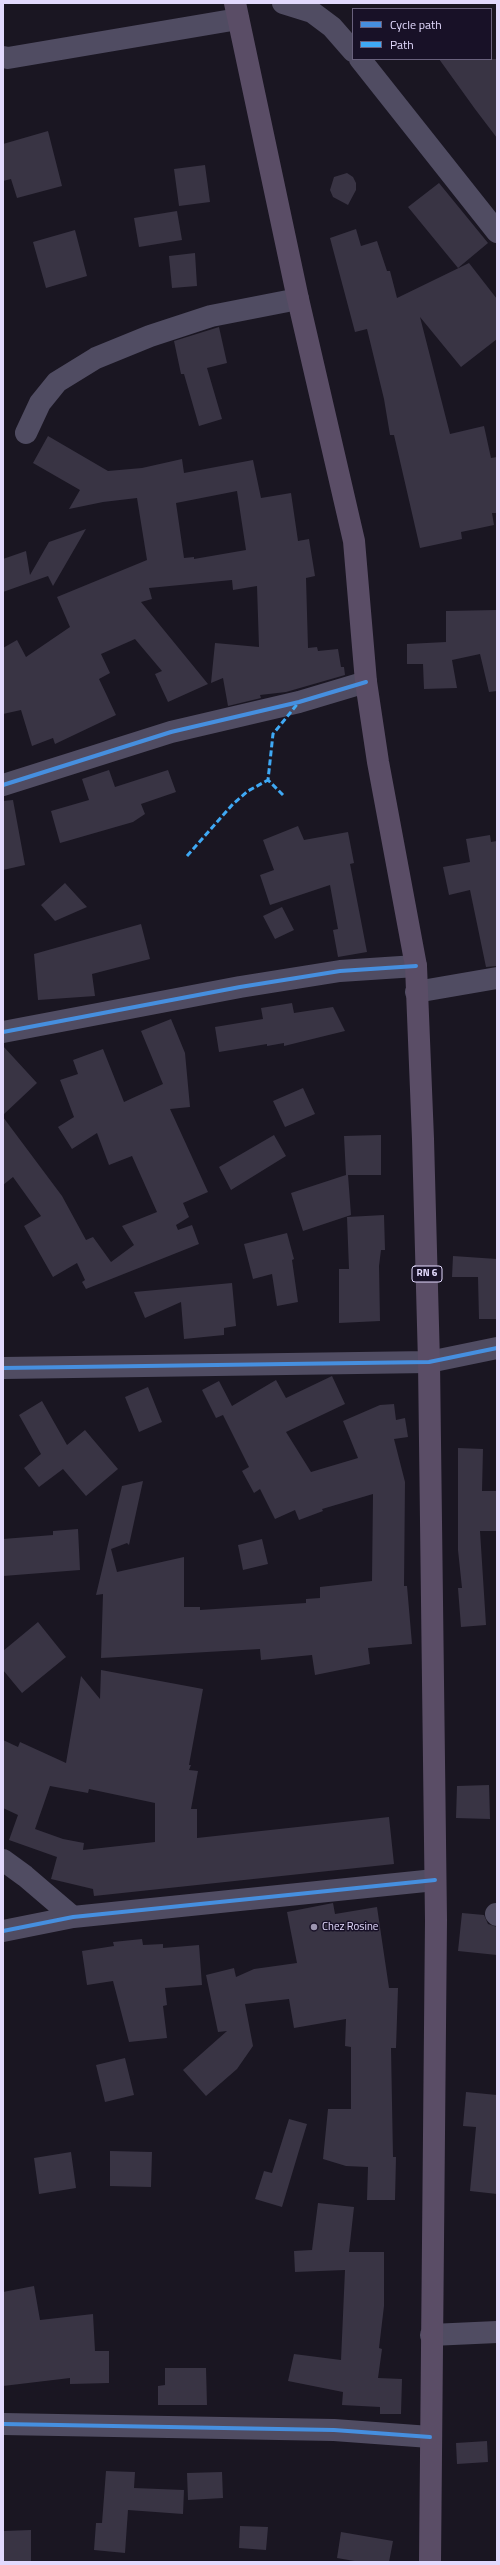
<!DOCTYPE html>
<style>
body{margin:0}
#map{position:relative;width:500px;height:2565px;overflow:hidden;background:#1a1622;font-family:"Titillium Web",sans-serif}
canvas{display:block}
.frame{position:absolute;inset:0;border:4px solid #e2d9fd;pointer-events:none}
.legend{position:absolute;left:352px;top:8px;width:140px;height:52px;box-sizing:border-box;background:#181127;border:1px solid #69617d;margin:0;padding:5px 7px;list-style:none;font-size:12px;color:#e2d9fd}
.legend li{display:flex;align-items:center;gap:8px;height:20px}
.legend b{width:20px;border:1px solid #69617d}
</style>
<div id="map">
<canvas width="500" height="2565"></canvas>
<div class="frame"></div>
<ul class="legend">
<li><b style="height:5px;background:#468fdf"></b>Cycle path</li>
<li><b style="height:5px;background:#3fa9f5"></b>Path</li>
</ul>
</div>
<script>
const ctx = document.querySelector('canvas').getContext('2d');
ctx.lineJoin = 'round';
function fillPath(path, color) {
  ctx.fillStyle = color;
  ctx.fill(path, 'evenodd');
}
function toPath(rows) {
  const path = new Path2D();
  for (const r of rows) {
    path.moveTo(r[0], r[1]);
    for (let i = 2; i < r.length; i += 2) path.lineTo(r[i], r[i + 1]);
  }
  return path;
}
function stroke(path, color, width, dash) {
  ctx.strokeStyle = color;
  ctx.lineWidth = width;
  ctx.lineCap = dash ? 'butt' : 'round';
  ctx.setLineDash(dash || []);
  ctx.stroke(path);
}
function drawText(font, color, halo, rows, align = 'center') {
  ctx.font = font + ' "Titillium Web",sans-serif';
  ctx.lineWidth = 3;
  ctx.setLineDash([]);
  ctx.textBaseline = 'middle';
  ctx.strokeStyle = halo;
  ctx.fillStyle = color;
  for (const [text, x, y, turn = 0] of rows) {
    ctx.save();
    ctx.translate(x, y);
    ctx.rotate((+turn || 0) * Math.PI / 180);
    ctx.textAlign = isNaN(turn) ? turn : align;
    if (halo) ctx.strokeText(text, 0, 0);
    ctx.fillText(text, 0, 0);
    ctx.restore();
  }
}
const building = toPath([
 [439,59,497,59,497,138,475,109],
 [48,131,62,186,17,198,11,179,3,181,3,144],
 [205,165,210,202,179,206,174,169],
 [347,173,353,177,356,183,356,190,348,205,333,197,330,190,334,177],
 [439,183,488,243,458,268,408,207],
 [177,211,182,240,139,247,134,218],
 [356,229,361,246,377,241,387,271,390,271,397,298,469,263,497,299,497,339,461,367,420,317,450,434,484,426,491,458,497,457,497,513,492,513,494,525,461,532,462,539,420,548,394,435,390,435,384,399,367,329,355,332,330,238],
 [75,230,87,276,46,288,33,242],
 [195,253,197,286,172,288,169,256],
 [219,327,227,363,207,368,222,419,199,426,184,374,181,374,174,341],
 [48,436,108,471,142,468,182,459,184,473,253,460,261,498,291,493,298,541,309,539,315,576,306,578,308,648,317,647,318,651,338,649,341,667,344,667,345,675,286,692,260,695,261,698,228,706,223,678,211,683,215,643,259,647,257,586,233,590,232,580,149,588,152,599,141,602,208,684,168,702,155,674,162,671,135,639,101,654,110,673,99,679,116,715,55,744,53,738,32,746,21,710,3,714,3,648,17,640,26,657,70,627,57,597,147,560,137,498,103,502,69,509,80,490,33,463],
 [237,491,246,550,194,559,194,557,184,558,176,503],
 [86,529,53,586,48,576,3,592,3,559,26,551,30,575,49,542],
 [497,610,497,691,489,692,480,654,452,660,457,688,424,689,423,664,407,664,407,644,446,642,446,611],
 [109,770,115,787,168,770,176,792,141,804,145,814,133,822,60,843,51,811,89,800,82,779],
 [13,800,25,865,3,870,3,801],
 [298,826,304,840,348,832,354,863,350,864,367,952,338,957,333,930,338,929,330,885,270,905,260,875,274,870,263,840],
 [490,835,491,842,497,841,497,966,486,967,470,890,449,895,443,867,470,862,466,839],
 [65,883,87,907,55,921,41,905],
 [282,907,294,930,275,939,263,916],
 [141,924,150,959,92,974,95,996,38,1000,34,954],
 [292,1003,294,1013,333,1007,345,1031,284,1046,284,1043,267,1046,267,1044,219,1052,215,1027,263,1019,261,1008],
 [171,1019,185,1053,190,1107,170,1109,208,1192,183,1203,189,1217,176,1225,178,1230,192,1225,199,1244,86,1289,82,1282,85,1280,77,1263,53,1277,24,1226,41,1216,13,1177,3,1185,3,1117,62,1196,86,1240,93,1237,111,1262,134,1245,122,1226,157,1212,132,1156,109,1165,97,1133,72,1149,58,1127,74,1117,60,1080,78,1074,73,1060,103,1049,124,1102,163,1084,141,1031],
 [3,1046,37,1083,3,1115],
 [303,1088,315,1114,285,1127,273,1101],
 [274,1135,286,1156,231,1190,219,1167],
 [381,1135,381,1175,348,1175,351,1215,303,1231,291,1193,346,1175,344,1136],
 [384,1215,385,1250,381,1250,379,1266,380,1321,339,1323,339,1269,349,1269,347,1217],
 [287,1233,294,1259,292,1260,298,1302,277,1306,272,1274,253,1279,244,1244],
 [453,1256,497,1259,497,1319,479,1319,478,1277,452,1277],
 [232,1283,236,1326,224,1328,224,1335,184,1339,181,1302,145,1318,134,1292],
 [332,1376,345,1404,286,1432,311,1472,358,1458,343,1421,380,1405,394,1404,396,1420,405,1418,408,1437,394,1439,405,1482,404,1586,407,1586,412,1644,368,1648,370,1664,315,1675,312,1655,261,1660,260,1649,101,1658,103,1594,96,1595,122,1486,143,1481,129,1545,127,1543,111,1549,117,1572,184,1557,184,1607,200,1607,200,1610,306,1603,306,1599,320,1598,320,1587,372,1581,373,1494,322,1509,323,1511,299,1520,295,1510,275,1519,260,1489,254,1493,242,1471,249,1467,223,1415,216,1418,202,1390,219,1381,232,1406,276,1380,286,1398],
 [148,1387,162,1422,139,1432,125,1397],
 [42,1401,67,1445,85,1430,118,1469,86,1496,63,1469,39,1487,24,1468,41,1454,19,1415],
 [458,1448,483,1449,482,1491,497,1491,497,1531,480,1531,486,1625,461,1627,458,1588,462,1588,458,1550],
 [78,1529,80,1570,3,1576,3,1539,53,1535,53,1531],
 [262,1539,268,1564,243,1570,238,1545],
 [38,1622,66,1657,22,1693,3,1670,3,1651],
 [101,1670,203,1689,189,1765,191,1765,189,1770,198,1771,191,1809,197,1809,197,1838,389,1817,394,1864,94,1896,93,1889,51,1879,57,1857,9,1840,18,1815,3,1808,3,1740,18,1747,20,1742,66,1763,81,1676,100,1699],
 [50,1786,88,1793,89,1789,155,1803,155,1842,83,1850,84,1843,63,1839,35,1829],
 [489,1785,490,1819,456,1818,457,1786],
 [333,1903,335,1914,377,1907,389,1988,398,1988,396,2048,391,2048,393,2157,396,2157,395,2200,367,2200,368,2167,346,2166,323,2159,328,2109,351,2109,351,2047,345,2046,346,2019,294,2028,289,1999,245,2004,253,2046,237,2069,206,2096,183,2070,227,2031,218,2032,206,1975,234,1968,236,1977,254,1969,297,1963,287,1912],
 [462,1913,484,1915,488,1924,497,1927,497,1955,458,1951],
 [142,1939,143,1945,163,1944,163,1948,199,1945,202,1985,165,1988,167,2005,163,2006,167,2038,129,2042,113,1981,87,1985,82,1951,114,1946,113,1942],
 [125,2058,134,2095,105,2102,96,2065],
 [466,2092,497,2095,497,2194,470,2191,476,2127,463,2126],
 [289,2119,307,2124,282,2207,255,2199,264,2171,272,2173],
 [110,2151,152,2152,151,2187,110,2186],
 [71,2152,76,2188,39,2194,34,2158],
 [318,2203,354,2207,349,2252,384,2252,384,2306,379,2348,382,2349,378,2378,402,2379,401,2414,380,2414,380,2407,342,2405,343,2392,288,2381,294,2354,341,2360,345,2270,295,2272,294,2251,312,2250],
 [34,2286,40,2320,93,2314,95,2351,109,2351,109,2383,70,2384,70,2378,3,2386,3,2292],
 [165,2368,206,2368,207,2405,158,2405,158,2386,165,2385],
 [487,2441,488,2462,457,2464,456,2443],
 [106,2471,135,2472,134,2488,184,2490,183,2514,128,2510,125,2553,94,2550,96,2523,102,2523],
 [222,2472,223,2498,188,2500,187,2473],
 [240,2526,268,2527,266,2550,239,2548],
 [31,2530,31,2562,4,2562,4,2531],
 [341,2532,393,2541,389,2562,360,2562,337,2558]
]);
const minor = toPath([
 [283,3,312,12,332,27,353,51],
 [3,57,8,58,238,19],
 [360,59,497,232],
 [26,433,40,403,57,382,96,358,150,336,211,316,298,299],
 [3,785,171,732,299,702,366,682],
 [416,992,497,978],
 [3,1032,240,987,340,971,416,966],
 [3,1368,429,1362,497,1348],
 [3,1860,25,1876,73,1917],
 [496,1914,497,1915],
 [3,1931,73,1917,435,1880],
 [431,2335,497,2332],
 [3,2424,334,2430,430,2437]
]);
const primary = toPath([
 [235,3,298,299,354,541,366,682,378,762,416,966,423,1139,429,1362,436,1920,430,2562]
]);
const quiet = toPath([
 [283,795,268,780,273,734,299,702],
 [187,856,233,804,248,791,268,780]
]);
const cycleway = toPath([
 [3,785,171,732,299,702,366,682],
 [3,1032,240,987,340,971,416,966],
 [3,1368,429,1362,497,1348],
 [3,1931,73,1917,435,1880],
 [3,2424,334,2430,430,2437]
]);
const markers = [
 [314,1927,4,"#9c95b0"]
];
const shields = [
 [427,1274,30]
];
const shieldNames = [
 ["RN 6",427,1274]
];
const poiNames = [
 ["Chez Rosine",322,1927]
];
fillPath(building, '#393444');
stroke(minor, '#504c62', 22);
stroke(primary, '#5a4d66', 22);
stroke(quiet, '#3fa9f5', 3, [6, 3]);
stroke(cycleway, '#468fdf', 4);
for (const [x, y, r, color] of markers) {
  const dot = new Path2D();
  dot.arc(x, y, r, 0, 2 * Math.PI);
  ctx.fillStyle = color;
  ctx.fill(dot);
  stroke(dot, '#181127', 1.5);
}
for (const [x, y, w] of shields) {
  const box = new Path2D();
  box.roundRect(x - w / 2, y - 8, w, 16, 3);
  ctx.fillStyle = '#181127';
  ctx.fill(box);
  stroke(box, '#e2d9fd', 1);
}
drawText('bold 10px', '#e2d9fd', null, shieldNames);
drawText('11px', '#e2d9fd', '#181127', poiNames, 'left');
</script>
